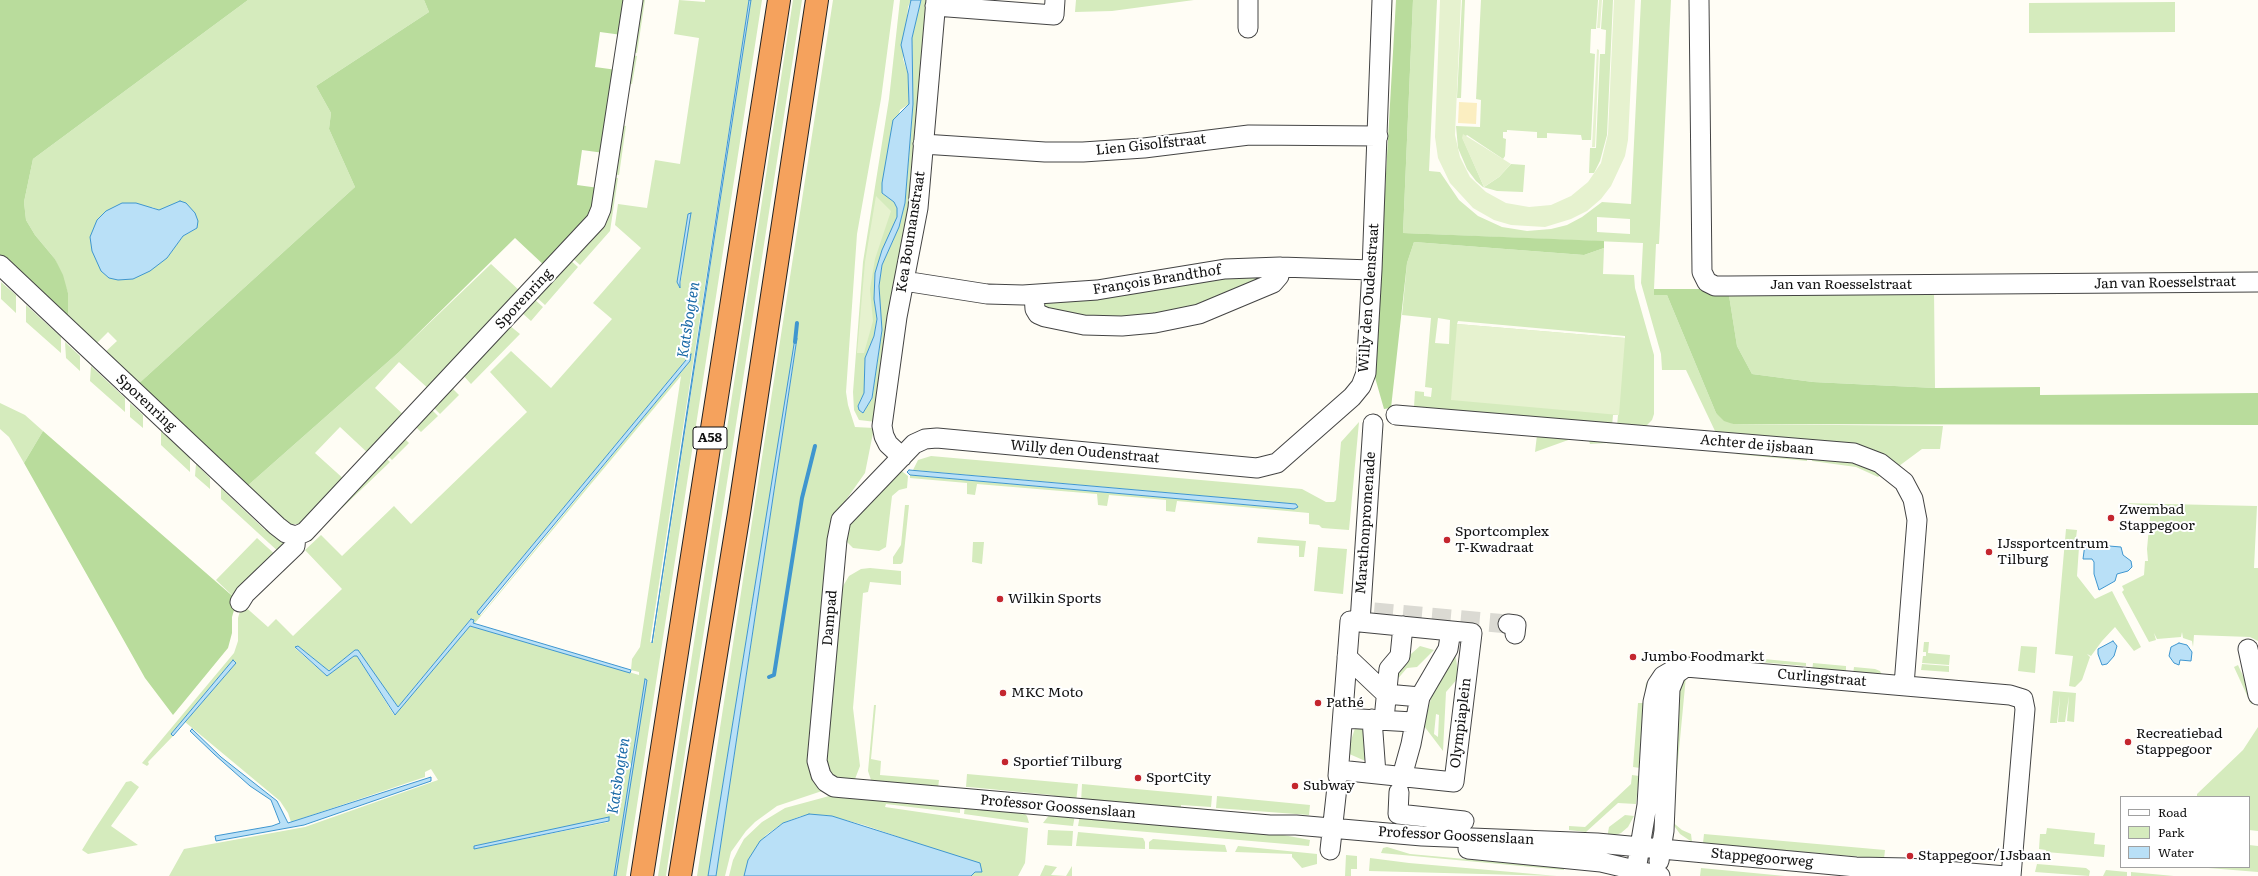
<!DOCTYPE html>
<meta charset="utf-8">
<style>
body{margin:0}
#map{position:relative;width:2258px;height:876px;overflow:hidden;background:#fffdf5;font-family:Literata,serif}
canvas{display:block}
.legend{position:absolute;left:2120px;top:796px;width:130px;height:72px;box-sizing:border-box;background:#fff;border:1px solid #a0a0a0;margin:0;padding:5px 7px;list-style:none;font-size:12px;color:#111}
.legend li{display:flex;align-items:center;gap:8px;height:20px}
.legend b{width:20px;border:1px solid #a0a0a0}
</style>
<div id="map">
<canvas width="2258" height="876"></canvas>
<ul class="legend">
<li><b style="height:5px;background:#fff"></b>Road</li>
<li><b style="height:11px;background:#d5ebbd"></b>Park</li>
<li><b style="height:11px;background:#b9e0f7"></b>Water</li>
</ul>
</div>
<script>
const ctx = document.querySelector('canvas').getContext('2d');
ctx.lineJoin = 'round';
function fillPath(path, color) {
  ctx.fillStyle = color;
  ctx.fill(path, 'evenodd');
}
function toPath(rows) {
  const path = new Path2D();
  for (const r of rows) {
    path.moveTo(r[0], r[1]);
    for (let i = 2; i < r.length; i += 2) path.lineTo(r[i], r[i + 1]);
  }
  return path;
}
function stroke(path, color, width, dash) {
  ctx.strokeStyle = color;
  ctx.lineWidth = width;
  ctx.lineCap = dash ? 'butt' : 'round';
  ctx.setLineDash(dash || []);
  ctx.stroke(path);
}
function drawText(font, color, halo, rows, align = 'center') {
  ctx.font = font + ' Literata,serif';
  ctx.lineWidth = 4;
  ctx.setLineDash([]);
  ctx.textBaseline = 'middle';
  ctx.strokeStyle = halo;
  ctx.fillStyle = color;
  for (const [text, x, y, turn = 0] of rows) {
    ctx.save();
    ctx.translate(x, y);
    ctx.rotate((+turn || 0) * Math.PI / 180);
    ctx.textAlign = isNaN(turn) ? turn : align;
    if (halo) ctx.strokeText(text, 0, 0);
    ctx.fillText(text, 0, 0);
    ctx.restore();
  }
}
const green = toPath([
 [248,0,424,0,429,12,316,86,331,113,329,129,355,187,136,386,103,354,117,341,108,332,94,346,68,321,68,293,55,259,35,235,26,220,24,202,33,159],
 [152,207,197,228,183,236,167,258],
 [639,0,645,0,637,53,631,52],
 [679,0,705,2,705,0,749,0,650,642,653,643,751,0,762,0,626,876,616,876,645,679,614,876,169,876,184,849,305,827,438,780,431,769,425,772,425,777,291,822,288,813,280,801,185,722,236,663,233,660,171,734,173,736,148,762,149,764,147,766,142,763,234,653,238,641,238,618,242,604,268,627,276,619,293,636,342,589,305,550,321,535,342,556,394,506,411,524,527,412,490,372,511,351,551,388,612,319,593,303,641,248,615,225,618,204,647,208,655,160,680,164,699,38,674,34],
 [690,213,680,287,679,287,678,282,688,214],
 [691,354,690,361,481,615,477,612],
 [681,376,640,647,632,659,631,670,639,672,639,675,470,626,394,715,357,656,354,656,327,676,296,649,295,647,298,646,329,671,355,650,398,707,471,619,474,624,480,617],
 [609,818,609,822,474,849,474,846],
 [793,0,802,0,668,862,666,876,658,876],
 [833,0,894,0,881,99,857,234,846,392,848,405,855,427,874,428,865,473,831,521,810,774,822,791,777,806,755,822,746,831,731,852,725,876,716,876,797,339,779,439,708,876,697,876],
 [900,0,911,0,908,7,903,59,908,74,909,104,900,110,882,183,882,193,894,202,897,208,897,217,875,273,874,299,877,318,874,336,865,358,864,393,858,406,859,410,863,413,872,398,882,330,879,286,882,265,899,227,905,203,913,103,912,38,921,0,931,0,920,145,876,422,859,420,854,410,853,392,863,262,889,99],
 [1076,0,1194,0,1112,11,1075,12],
 [1413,0,1437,0,1429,171,1440,172,1459,200,1478,216,1502,227,1527,231,1551,229,1567,225,1582,217,1602,202,1631,204,1641,0,1671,0,1659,244,1656,244,1654,289,1655,295,1667,295,1716,413,1733,424,1943,426,1940,449,1922,449,1899,466,1715,431,1686,370,1662,370,1661,354,1641,283,1643,243,1403,233],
 [1597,217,1630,219,1630,234,1597,232],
 [1462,0,1465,0,1461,98,1457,98],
 [1481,0,1598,0,1596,29,1591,29,1590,53,1595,54,1591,140,1582,140,1581,135,1547,133,1547,138,1537,138,1537,132,1507,130,1507,132,1503,132,1503,138,1506,139,1505,156,1503,159,1467,135,1463,139,1484,187,1499,177,1511,164,1525,165,1523,192,1497,191,1483,187,1476,181,1467,169,1458,148,1456,126,1480,127,1481,100,1476,99],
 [1603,0,1613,0,1607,135,1600,161,1594,173,1589,173,1590,148,1596,148,1600,54,1605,54,1606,30,1601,29],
 [2175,2,2175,32,2029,33,2029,3],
 [631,55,637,56,632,84,627,83],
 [620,125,626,126,619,175,613,174],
 [612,177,618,178,610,231,580,265,571,257],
 [1414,242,1584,255,1604,248,1603,274,1634,275,1635,288,1654,355,1654,414,1652,420,1645,427,1617,426,1618,415,1613,415,1612,426,1414,407,1415,391,1424,392,1424,396,1431,397,1432,388,1425,387,1431,318,1402,315,1407,263],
 [1438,318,1450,320,1449,344,1435,343],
 [1458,321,1625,336,1625,338,1457,324],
 [569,259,578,267,545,305,535,296],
 [491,264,522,293,431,391,399,362,375,388,406,417,370,455,340,427,315,453,346,481,301,524,288,524,245,488,399,352],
 [1272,273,1199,309,1141,320,1045,313,1041,303,1159,284],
 [1,282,16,295,16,313,1,299],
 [1728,289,1934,289,1935,388,1813,382,1752,374,1737,346],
 [533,298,543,307,531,321,521,312],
 [26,305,61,337,61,353,26,322],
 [509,325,520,334,471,384,462,374],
 [65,342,80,356,80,371,66,358],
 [91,366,125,398,125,412,90,381],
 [451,387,459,395,440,414,432,406],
 [0,403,25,415,43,431,24,463,9,437,0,429],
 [130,403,143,415,143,428,130,417],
 [430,408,438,416,421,432,415,426],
 [1359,422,1349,530,1322,528,1319,525,1309,524,1309,513,1177,501,1175,512,1166,511,1166,500,1109,495,1107,506,1098,505,1097,494,977,484,975,495,967,494,967,483,910,478,910,475,1294,509,1296,504,913,470,918,460,931,456,1302,489,1326,502,1334,502,1336,500,1341,442],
 [163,427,190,453,190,472,161,445,161,430],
 [1537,435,1571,439,1535,452],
 [404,438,409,443,392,460,387,455],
 [1589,440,1628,441,1631,445,1606,443,1590,444],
 [1741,450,1807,457,1807,461,1736,454],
 [385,457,390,462,342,508,339,506],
 [1812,458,1852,461,1881,474,1878,477,1856,467,1812,461],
 [196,464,210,478,210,489,195,476],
 [899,469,908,476,907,488,899,490,892,496,886,547,879,551,853,548,845,540,848,519],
 [221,488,265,530,268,526,290,546,281,554,221,499],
 [2120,503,2257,506,2254,568,2258,568,2258,641,2250,637,2194,635,2193,647,2192,641,2183,638,2182,632,2181,637,2157,639,2154,633,2156,640,2149,642,2122,592,2124,590,2122,586,2144,575,2145,561,2148,561,2147,549,2151,506],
 [905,505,909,505,903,562,901,564,893,564,893,557,901,545],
 [2066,529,2077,530,2075,546,2079,547,2077,576,2095,599,2112,591,2141,647,2134,651,2115,627,2102,641,2091,656,2087,654,2090,657,2082,680,2075,687,2069,686,2073,656,2055,654],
 [1258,537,1306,541,1304,557,1299,557,1299,546,1257,543],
 [257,538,278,557,235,598,216,580],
 [973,542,984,542,982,564,972,562],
 [1318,547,1347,549,1343,594,1314,591],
 [870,568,901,571,901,585,870,582,868,592,863,593,853,708,860,766,855,779,846,782,840,780,828,773,824,759,840,591,849,576,861,569],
 [1924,642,1929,642,1928,653,1950,655,1949,665,1922,663,1923,656,1926,656,1926,652,1923,652],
 [1420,646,1434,650,1417,667,1407,668,1395,682,1394,669],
 [2021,646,2037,647,2035,673,2018,671],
 [1454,647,1459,677,1446,692,1443,751,1424,726,1431,698,1430,691],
 [1436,714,1439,715,1438,737,1434,734],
 [1700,653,1806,663,1806,666,1712,658,1711,662,1699,662],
 [1813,663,1846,666,1846,675,1812,672],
 [1922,664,1949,666,1949,672,1921,670],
 [2238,665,2255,702,2251,704,2234,667],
 [1854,667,1875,669,1880,671,1882,675,1853,675],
 [1686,676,1675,792,1674,808,1675,697],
 [1646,682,1649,689,1640,768,1633,767,1638,703,1644,703],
 [2053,691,2076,693,2074,722,2067,721,2069,696,2065,722,2058,722,2060,695,2057,723,2050,723],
 [874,705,876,705,871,759,881,761,880,775,939,780,938,788,873,782,871,780,868,771],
 [1357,722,1365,730,1370,763,1347,753],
 [2258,727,2258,831,2249,830,2249,797,2197,797,2197,794,2243,750],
 [967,774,1078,784,1076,802,1051,795,969,787,966,787],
 [1632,775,1639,776,1636,804,1618,803,1586,832,1569,830,1569,826,1585,827,1631,784],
 [131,781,139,787,111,826,138,845,88,854,82,850,93,832,126,782],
 [1082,784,1212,796,1211,807,1181,805,1181,811,1081,803],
 [833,795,960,805,960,813,886,804,885,807,1028,828,1025,863,1018,876,971,876,975,872,928,847,864,825,826,815,801,816,783,823,766,835,748,860,744,876,729,876,733,860,738,850,744,839,762,822,785,808],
 [1217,796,1310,805,1309,815,1216,808],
 [965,805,1023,812,1027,816,1029,823,964,814],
 [1050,814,1075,815,1073,826,1043,823],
 [1080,815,1267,832,1310,840,1309,846,1078,826],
 [1625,815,1634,816,1628,827,1621,833,1607,838,1609,827],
 [1670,820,1682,830,1691,834,1692,842,1680,834],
 [2047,828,2095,833,2094,844,2105,845,2104,857,2046,852,2046,850,2039,849,2040,834,2046,834],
 [1048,830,1073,831,1072,846,1047,845],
 [1078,832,1143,838,1145,842,1145,849,1076,846],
 [1704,834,1885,850,1884,859,1703,843],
 [1153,839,1225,845,1227,852,1149,849,1149,842],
 [2249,845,2258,846,2258,872,2196,867,2249,867],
 [1238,846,1317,854,1317,864,1302,868,1292,857,1292,854,1235,852],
 [1387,847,1410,854,1564,868,1564,870,1381,853,1383,848],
 [1346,855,1357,856,1357,869,1351,869,1351,876,1345,876],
 [1370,858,1409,863,1557,876,1369,871],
 [2037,864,2086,868,2090,871,2089,876,2035,872],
 [1045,865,1057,867,1051,875,1066,876,1072,866,1072,876,1040,876],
 [1701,868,1785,876,1700,876],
 [2106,870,2127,872,2127,876,2103,876],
 [2131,872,2174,876,2131,876]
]);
const forest = toPath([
 [0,0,248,0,33,159,24,202,26,220,35,235,55,259,63,275,68,293,68,321,0,257],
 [424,0,627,0,622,35,600,32,595,67,617,70,604,153,582,150,577,185,599,188,596,208,546,267,515,238,399,352,245,488,136,386,355,187,329,129,331,113,316,86,429,12],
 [1396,0,1413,0,1403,233,1604,241,1604,248,1584,255,1414,242,1407,263,1391,408,1384,409,1374,374,1380,237,1385,191],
 [1654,289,1728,289,1737,346,1752,374,1813,382,1935,388,2040,387,2040,395,2258,393,2258,425,1733,424,1724,421,1716,413,1667,295,1654,295],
 [43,431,237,600,232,617,232,633,228,648,173,715,145,678,24,463]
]);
const sand = toPath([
 [1459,102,1477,103,1476,124,1458,123]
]);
const pitch = toPath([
 [1440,0,1461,0,1455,135,1460,157,1470,177,1486,192,1506,203,1529,207,1551,205,1571,196,1588,182,1601,163,1608,134,1614,0,1635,0,1628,140,1625,156,1611,186,1601,199,1587,211,1571,219,1545,227,1511,225,1494,220,1473,208,1450,183,1438,158,1435,137],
 [1599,0,1602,0,1600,28,1597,28],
 [1597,49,1599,50,1595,147,1592,147],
 [1463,134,1511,164,1499,177,1484,187,1462,138],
 [876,196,891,211,875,259,870,289,873,321,864,353,857,353,865,262],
 [1457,324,1625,338,1619,415,1451,400]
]);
const water = toPath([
 [749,0,751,0,744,45,652,643,749,0],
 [911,0,921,0,912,38,913,104,905,203,899,227,882,265,879,286,882,330,872,398,863,413,859,410,858,406,864,393,865,358,874,336,877,319,874,299,875,273,882,250,897,217,897,208,894,202,882,193,882,183,893,120,909,104,908,74,901,45,911,0],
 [180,201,186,203,195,213,198,221,197,228,183,236,167,258,150,271,133,279,118,280,109,278,101,271,92,251,90,237,97,220,106,211,122,203,136,203,159,210,180,201],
 [691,213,680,282,680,288,677,282,688,214,691,213],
 [795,338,797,338,716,876,708,876,795,338],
 [691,354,690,361,479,615,477,612,691,354],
 [909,470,1296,504,1298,507,1294,509,910,475,907,472,909,470],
 [2085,544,2121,547,2123,555,2131,561,2132,567,2128,571,2117,574,2115,581,2099,590,2094,574,2094,562,2092,559,2083,559,2085,544],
 [471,619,474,620,473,623,631,670,630,673,470,626,395,715,357,656,354,656,327,676,295,647,298,646,329,671,355,650,358,650,398,707,471,619],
 [2113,641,2117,646,2114,656,2107,664,2102,665,2098,654,2098,649,2113,641],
 [2179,643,2187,645,2192,652,2191,661,2180,660,2179,665,2174,663,2169,656,2171,647,2179,643],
 [233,660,236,663,173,736,171,734,233,660],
 [645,679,647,680,626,813,616,876,614,876,645,679],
 [192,729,221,757,277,801,288,823,431,777,431,781,304,825,216,841,215,836,272,826,280,823,271,800,250,786,214,754,190,731,192,729],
 [809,814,832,816,980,863,982,872,975,872,971,876,744,876,748,860,760,841,783,823,809,814],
 [609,817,609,821,474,849,474,846,609,817]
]);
const stream = toPath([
 [795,342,797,323],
 [769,677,774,675,802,498,815,446]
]);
const minorTunnel = toPath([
 [1374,612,1508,624]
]);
const minor = toPath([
 [1382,0,1372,270,1366,373,1361,386,1352,397,1277,463,1257,468,937,438,925,439,914,444,841,520,837,540,817,761,821,775,826,782,834,787,845,788,1270,825,1296,825,1422,836,1597,843,1856,867,1908,868,2006,876],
 [1699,0,1702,272,1707,282,1715,286,1729,286,2258,282],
 [935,6,1054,15,1055,0],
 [1248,28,1248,0],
 [923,144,1045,152,1083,152,1144,148,1249,135,1378,136],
 [0,265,277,526,286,533,296,536,305,532,596,221,601,209,633,0],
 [904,281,987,294,1023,295,1097,290,1225,269,1280,267,1372,270],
 [1034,295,1035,309,1038,314,1045,317,1084,325,1122,326,1155,323,1199,314,1273,283,1279,276,1280,267],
 [1396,415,1854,453,1880,463,1904,482,1913,499,1917,520,1904,685],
 [902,457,888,444,884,436,882,426,897,317,918,208,936,0],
 [240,602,245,594,295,546,296,536],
 [1360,622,1373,424],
 [1508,624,1516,625,1515,634],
 [2248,649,2258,695],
 [1347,657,1386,694,1420,697],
 [1343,718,1413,722],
 [1372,719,1376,774],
 [1384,719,1389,669,1400,656,1403,626],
 [1338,776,1350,621,1472,633,1454,782,1339,770],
 [1401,780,1411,744,1420,697,1448,649,1451,631],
 [1399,792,1398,814,1464,821],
 [1468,849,1601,862,1660,876],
 [1330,850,1337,787],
 [1659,861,1664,831,1670,689,1676,674,1683,669],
 [1635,876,1647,805,1653,702,1657,685,1663,676,1675,669,1686,667,2010,695,2023,699,2025,709,2011,876]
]);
const highway = toPath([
 [642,876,779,0],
 [680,876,739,513,817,0]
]);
const markers = [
 [2111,518,4,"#c4262e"],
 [1447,540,4,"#c4262e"],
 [1989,552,4,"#c4262e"],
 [1000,599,4,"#c4262e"],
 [1633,657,4,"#c4262e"],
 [1003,693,4,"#c4262e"],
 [1318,703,4,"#c4262e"],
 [2128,742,4,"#c4262e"],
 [1005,762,4,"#c4262e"],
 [1138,778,4,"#c4262e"],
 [1295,786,4,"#c4262e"],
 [1910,856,4,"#c4262e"]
];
const shields = [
 [710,438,34]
];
const shieldNames = [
 ["A58",710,438]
];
const streetNames = [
 ["Lien Gisolfstraat",1151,145,-6],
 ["Kea Boumanstraat",911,232,-81],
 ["François Brandthof",1157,280,-9],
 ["Jan van Roesselstraat",2165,283,-1],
 ["Jan van Roesselstraat",1841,285],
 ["Willy den Oudenstraat",1369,298,-86],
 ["Sporenring",524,299,-47],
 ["Sporenring",146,403,43],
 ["Achter de ijsbaan",1757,445,5],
 ["Willy den Oudenstraat",1085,452,5],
 ["Marathonpromenade",1366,523,-86],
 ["Dampad",830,618,-85],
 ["Curlingstraat",1822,678,5],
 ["Olympiaplein",1461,723,-83],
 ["Professor Goossenslaan",1058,807,5],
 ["Professor Goossenslaan",1456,836,3],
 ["Stappegoorweg",1762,858,5]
];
const poiNames = [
 ["Zwembad",2119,510],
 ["Stappegoor",2119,526],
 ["Sportcomplex",1455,532],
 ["T-Kwadraat",1455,548],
 ["IJssportcentrum",1997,544],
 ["Tilburg",1997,560],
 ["Wilkin Sports",1008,599],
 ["Jumbo Foodmarkt",1641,657],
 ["MKC Moto",1011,693],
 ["Pathé",1326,703],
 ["Recreatiebad",2136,734],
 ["Stappegoor",2136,750],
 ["Sportief Tilburg",1013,762],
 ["SportCity",1146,778],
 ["Subway",1303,786],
 ["Stappegoor/IJsbaan",1918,856]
];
const waterNames = [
 ["Katsbogten",689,320,-81],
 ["Katsbogten",619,776,-81]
];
fillPath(green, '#d5ebbd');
fillPath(forest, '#b9dc9c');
fillPath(sand, '#fbeec1');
fillPath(pitch, '#e6f2cf');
fillPath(water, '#b9e0f7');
stroke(water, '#3f96cf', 1);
stroke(stream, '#3f96cf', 4);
stroke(minorTunnel, '#dbdad3', 19, [19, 10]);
stroke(minor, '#444', 21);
stroke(highway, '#222', 24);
stroke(minor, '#fff', 19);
stroke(highway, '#f5a25d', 22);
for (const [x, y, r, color] of markers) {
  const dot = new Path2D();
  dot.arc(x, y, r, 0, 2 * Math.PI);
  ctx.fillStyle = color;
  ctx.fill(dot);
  stroke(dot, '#fff', 1.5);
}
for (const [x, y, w] of shields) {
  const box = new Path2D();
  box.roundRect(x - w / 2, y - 11, w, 22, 3);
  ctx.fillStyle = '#fff';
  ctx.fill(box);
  stroke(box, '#111', 1);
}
drawText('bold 13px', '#111', null, shieldNames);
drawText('14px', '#111', '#fff', streetNames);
drawText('14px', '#111', '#fff', poiNames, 'left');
drawText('italic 15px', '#1768a6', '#fff', waterNames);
</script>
